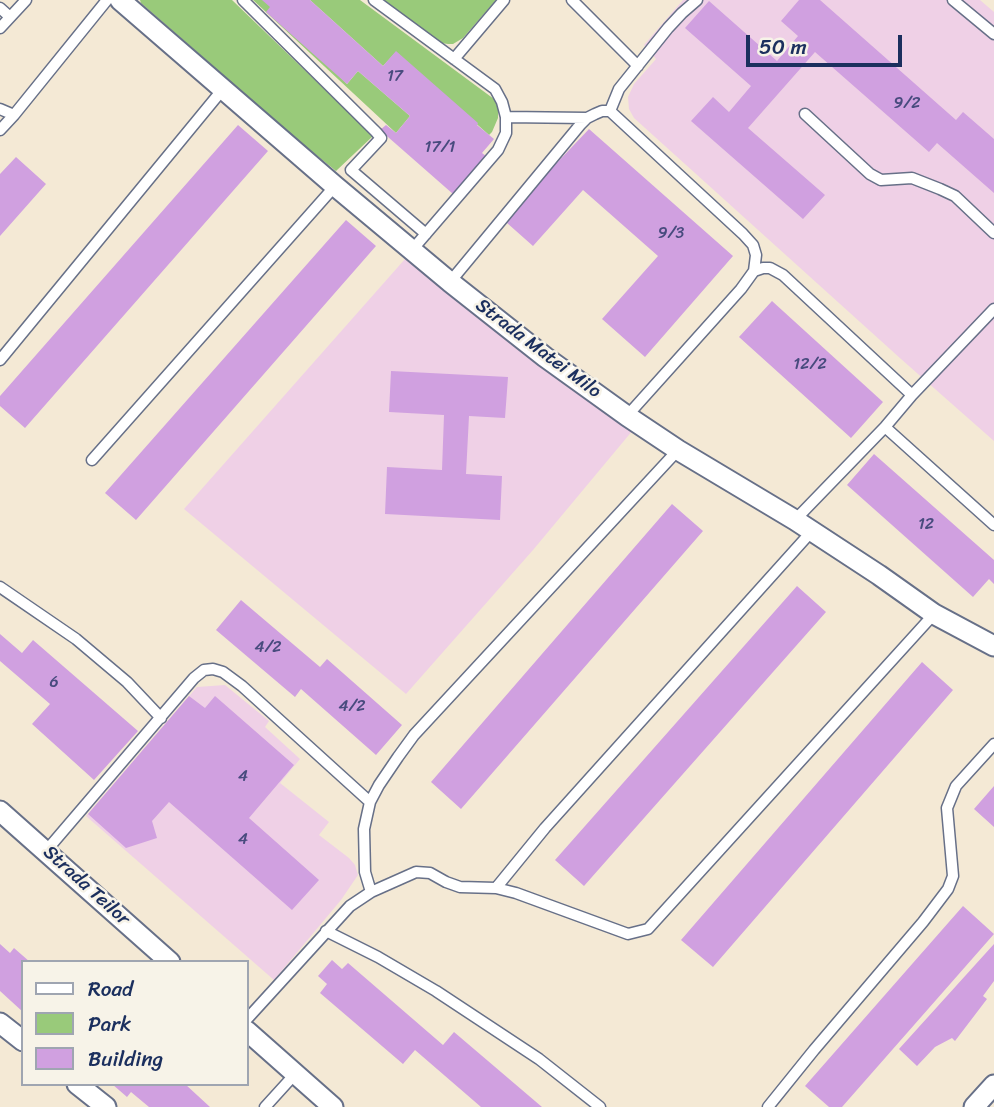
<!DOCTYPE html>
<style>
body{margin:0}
#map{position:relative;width:994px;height:1107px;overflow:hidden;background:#f4e9d5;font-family:Sriracha,sans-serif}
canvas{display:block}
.legend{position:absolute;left:21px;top:960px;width:228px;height:126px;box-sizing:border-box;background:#f7f3e8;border:2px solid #9fa5b1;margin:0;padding:9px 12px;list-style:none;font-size:21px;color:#1b2f5e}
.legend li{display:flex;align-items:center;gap:14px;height:35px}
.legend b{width:35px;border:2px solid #9fa5b1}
.scale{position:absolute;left:746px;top:35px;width:156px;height:32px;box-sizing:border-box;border:4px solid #1b2f5e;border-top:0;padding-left:9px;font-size:21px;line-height:24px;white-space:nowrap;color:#1b2f5e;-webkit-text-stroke:5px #f7f3e8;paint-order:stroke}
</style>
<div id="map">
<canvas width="994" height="1107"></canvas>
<ul class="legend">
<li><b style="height:9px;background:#fff"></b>Road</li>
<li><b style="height:19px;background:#99ca7a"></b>Park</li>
<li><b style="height:19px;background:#d0a0e0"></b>Building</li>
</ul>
<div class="scale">50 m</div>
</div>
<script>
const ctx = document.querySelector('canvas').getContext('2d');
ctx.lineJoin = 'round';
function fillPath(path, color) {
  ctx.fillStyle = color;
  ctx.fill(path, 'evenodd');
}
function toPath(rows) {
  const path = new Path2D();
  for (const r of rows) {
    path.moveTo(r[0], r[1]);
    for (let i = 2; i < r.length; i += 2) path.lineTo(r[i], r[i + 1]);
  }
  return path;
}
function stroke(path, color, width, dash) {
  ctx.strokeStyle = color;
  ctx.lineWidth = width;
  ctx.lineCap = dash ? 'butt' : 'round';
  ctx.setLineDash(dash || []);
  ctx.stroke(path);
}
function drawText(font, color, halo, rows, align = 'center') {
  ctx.font = font + ' Sriracha,sans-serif';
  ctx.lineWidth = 5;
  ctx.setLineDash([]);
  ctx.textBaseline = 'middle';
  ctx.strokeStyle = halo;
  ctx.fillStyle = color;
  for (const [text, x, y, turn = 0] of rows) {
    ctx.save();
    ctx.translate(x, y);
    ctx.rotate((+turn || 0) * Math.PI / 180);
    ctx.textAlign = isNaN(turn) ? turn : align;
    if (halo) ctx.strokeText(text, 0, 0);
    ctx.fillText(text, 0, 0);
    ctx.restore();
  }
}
const built = toPath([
 [683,0,980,0,994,12,994,441,901,359,634,118,629,109,628,97,634,84,656,59,644,45],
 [405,259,633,430,533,550,406,694,184,509],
 [225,685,269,721,265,727,300,759,280,783,329,822,319,835,349,858,355,865,358,875,341,900,274,980,86,816,197,687]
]);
const green = toPath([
 [140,0,232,0,373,136,336,171,294,137,141,3],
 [253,0,265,0,347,84,358,71,410,116,396,133],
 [310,0,360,0,498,102,498,118,492,132,489,135,396,52,383,66],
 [381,0,496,0,463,38,453,44,448,44,441,43]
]);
const building = toPath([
 [262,0,310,0,383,66,396,51,478,123,477,125,494,139,482,153,486,156,453,194,380,130,386,125,396,133,410,116,358,71,347,84,266,12,270,7],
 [799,0,820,0,956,120,963,112,994,139,994,193,937,143,929,152,815,52,748,128,825,195,803,219,691,121,713,97,729,112,751,86,685,28,709,1,777,61,798,36,781,21],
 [238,125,268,151,25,428,0,406,0,396],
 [589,129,733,256,645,357,602,319,658,256,583,190,533,246,507,223,552,168],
 [16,157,46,184,0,236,0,174],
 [346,220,376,246,136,520,105,493],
 [772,301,883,402,851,438,739,337],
 [391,371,508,377,505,418,469,416,466,474,502,476,500,520,385,514,387,467,442,470,444,415,389,412],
 [874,454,994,560,994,584,989,579,973,597,847,485],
 [672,504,703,531,461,809,431,782],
 [797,586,826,612,584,886,555,860],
 [241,600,320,667,327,659,402,725,376,755,301,689,295,697,216,630],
 [0,634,22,653,33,640,138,731,94,780,32,724,50,704,0,661],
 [922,662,953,690,713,967,681,940],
 [189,696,205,708,215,696,294,765,249,818,319,880,292,910,169,802,152,821,157,838,126,848,88,814],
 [994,786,994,827,974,809],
 [963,906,994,934,842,1107,829,1107,805,1086],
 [0,944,10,953,14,948,30,962,23,962,23,1012,0,991],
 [994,944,994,981,983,996,987,999,955,1041,952,1038,935,1047,917,1066,899,1049],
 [332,960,342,969,348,963,443,1045,454,1032,542,1107,481,1107,415,1050,403,1064,320,993,327,984,318,976],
 [112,1084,185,1084,210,1107,149,1107,131,1092,127,1097]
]);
const lane = toPath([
 [243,0,376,132,381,138,351,170,426,234],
 [374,0,495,89,502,102,506,117,506,133,498,150,412,250],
 [572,0,638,66],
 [953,0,994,34],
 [0,8,10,17],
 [0,28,26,0],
 [454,59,504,0],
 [0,109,14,115,0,130],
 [610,111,743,234,753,245,756,255,754,271,741,289,627,416],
 [805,114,870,174,881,180,912,178,940,189,955,196,994,233],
 [14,115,107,0],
 [506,117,587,118],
 [754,271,763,268,770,268,783,275,912,395],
 [450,282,580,125,587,118,595,114,602,111,610,111,619,89,668,28,682,13,697,0],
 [0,360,223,89],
 [885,427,994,525],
 [92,460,335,186],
 [795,520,885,427,912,395,994,309],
 [0,587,76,639,127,682,161,718],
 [46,851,194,678,204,670,213,669,223,672,242,686,370,802],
 [496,888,545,828,812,531],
 [371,892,365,872,364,829,370,802,379,785,398,757,414,735,678,450],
 [326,931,378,957,436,991,539,1059,600,1107],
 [247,1019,350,906,371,892,416,872,430,873,446,882,460,887,496,888,516,893,628,934,648,929,934,614],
 [265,1107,295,1074],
 [768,1107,814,1050,923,922,948,889,953,876,947,808,956,786,994,744]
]);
const street = toPath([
 [120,0,335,186,450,282,545,357,627,416,678,450,795,520,879,575,934,614,994,646],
 [0,811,170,962],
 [0,1023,23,1041],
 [247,1031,333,1107],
 [77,1084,106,1107],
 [974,1107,994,1085]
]);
const numberNames = [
 ["17",395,77],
 ["9/2",907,104],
 ["17/1",440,148],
 ["9/3",671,234],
 ["12/2",810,365],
 ["12",926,525],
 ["4/2",268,648],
 ["6",54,683],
 ["4/2",352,707],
 ["4",243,777],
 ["4",243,840]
];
const streetNames = [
 ["Strada Matei Milo",538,349,37],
 ["Strada Teilor",86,886,42]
];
fillPath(built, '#efd0e6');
fillPath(green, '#99ca7a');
fillPath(building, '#d0a0e0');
stroke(lane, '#677088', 13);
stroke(street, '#677088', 23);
stroke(lane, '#fff', 10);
stroke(street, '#fff', 19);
drawText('16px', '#484b7e', null, numberNames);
drawText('19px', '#1b2f5e', '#f7f3e8', streetNames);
</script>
